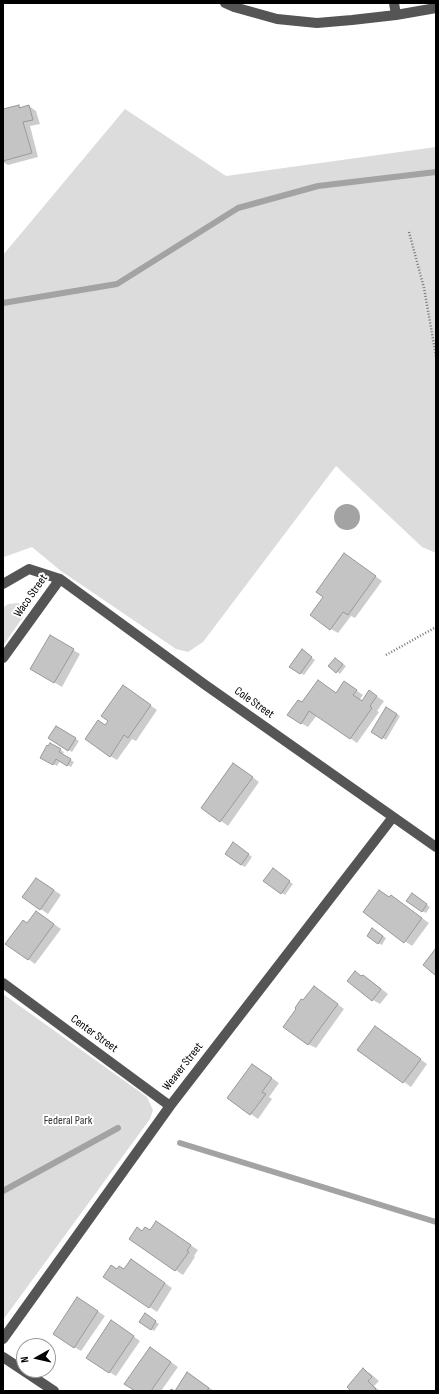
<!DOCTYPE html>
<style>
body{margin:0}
#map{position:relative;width:439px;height:1394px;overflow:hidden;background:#fff;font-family:"Sofia Sans Condensed",sans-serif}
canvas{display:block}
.frame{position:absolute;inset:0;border:4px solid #000;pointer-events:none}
.north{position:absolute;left:16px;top:1338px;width:40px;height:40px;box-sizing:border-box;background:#fff;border:1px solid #999;border-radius:50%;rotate:262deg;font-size:11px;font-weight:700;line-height:16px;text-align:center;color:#000}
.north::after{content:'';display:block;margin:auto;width:14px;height:18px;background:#000;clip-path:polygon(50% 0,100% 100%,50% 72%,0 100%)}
</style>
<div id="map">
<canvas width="439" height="1394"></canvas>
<div class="frame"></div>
<div class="north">N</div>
</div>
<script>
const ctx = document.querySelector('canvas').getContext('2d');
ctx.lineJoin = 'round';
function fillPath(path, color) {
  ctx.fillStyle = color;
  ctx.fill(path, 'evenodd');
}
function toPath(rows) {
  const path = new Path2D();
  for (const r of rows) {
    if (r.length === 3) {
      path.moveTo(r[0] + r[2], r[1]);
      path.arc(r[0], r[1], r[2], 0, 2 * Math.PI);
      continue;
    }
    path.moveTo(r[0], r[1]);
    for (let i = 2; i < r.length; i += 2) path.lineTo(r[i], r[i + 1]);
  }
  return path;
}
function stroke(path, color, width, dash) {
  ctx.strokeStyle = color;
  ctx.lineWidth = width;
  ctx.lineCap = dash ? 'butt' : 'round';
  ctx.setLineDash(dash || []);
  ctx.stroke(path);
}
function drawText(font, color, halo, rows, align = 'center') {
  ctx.font = font + ' "Sofia Sans Condensed",sans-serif';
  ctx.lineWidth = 4;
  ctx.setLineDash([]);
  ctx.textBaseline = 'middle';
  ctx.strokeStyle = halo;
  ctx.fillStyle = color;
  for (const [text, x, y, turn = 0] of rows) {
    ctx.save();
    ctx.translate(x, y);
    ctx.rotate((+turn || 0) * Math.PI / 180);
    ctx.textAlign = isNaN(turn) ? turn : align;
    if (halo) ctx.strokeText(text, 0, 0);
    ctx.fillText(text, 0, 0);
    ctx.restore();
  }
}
const green = toPath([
 [125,109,226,176,436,147,436,553,422,547,336,466,203,642,188,652,176,649,61,571,32,547,4,557,3,559,3,255],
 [18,603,23,605,25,610,23,617,3,646,3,608,8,604],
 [3,994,147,1097,153,1110,150,1119,3,1320]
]);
const water = toPath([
 [347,517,13]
]);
const shadow = toPath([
 [19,106,22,108,29,106,36,111,40,124,30,126,38,157,8,165,3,162,3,110],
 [344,554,382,581,355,618,351,616,338,633,331,629,325,597],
 [50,636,80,654,62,687,32,669],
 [305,653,315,660,304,675,300,673],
 [336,659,346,666,340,674,330,666],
 [344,682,363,695,360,699,363,701,376,696,384,701,377,711,379,712,357,743,317,715,308,727,301,723,302,703,325,685,336,693],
 [130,691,157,710,136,741,132,739,117,760,110,756,106,726],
 [386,708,400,716,386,740,373,731],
 [57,727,79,741,72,752,50,738],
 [50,744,64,752,62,755,74,762,71,767,60,761,57,766,41,757],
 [240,768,259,782,228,826,202,807],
 [237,846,252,857,245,867,241,865],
 [276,872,293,884,285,895,265,881],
 [44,883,61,895,48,914,23,897],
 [416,897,430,907,426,913,422,911],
 [390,898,398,901,429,923,412,946,364,912],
 [37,912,61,929,35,964,28,959,28,924],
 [372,929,386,938,382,945,378,943],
 [355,972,370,980,388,994,380,1004,373,1000],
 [321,992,344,1009,316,1048,308,1044,303,1002],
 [375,1027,427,1064,411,1087,359,1049],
 [253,1065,279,1083,269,1097,272,1099,258,1119,228,1098],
 [164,1227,198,1250,194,1256,195,1257,183,1275,130,1239,143,1232,150,1231],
 [139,1265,172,1288,157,1312,105,1277,118,1270,125,1270],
 [84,1302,105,1316,81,1351,74,1347],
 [146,1315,159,1324,154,1331,140,1322],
 [119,1326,140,1341,116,1376,109,1372],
 [157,1352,178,1367,161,1391,137,1391],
 [363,1369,371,1374,379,1381,374,1386,380,1391,353,1391],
 [195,1378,214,1391,176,1391]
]);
const stream = toPath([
 [3,303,117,284,238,208,318,186,436,172],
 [180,1143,436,1222],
 [3,1191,118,1128]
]);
const building = toPath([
 [19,105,19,108,29,105,33,120,23,122,32,153,3,161,3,109,19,105],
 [344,553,376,576,348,615,343,612,330,630,310,615,323,597,316,592,344,553],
 [50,635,74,649,54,683,30,669,50,635],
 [302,649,312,657,300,674,289,667,302,649],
 [335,658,343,664,336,673,328,666,335,658],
 [318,680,336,693,344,681,357,690,353,695,362,701,369,690,377,696,370,706,372,708,350,739,309,711,301,724,287,715,298,700,302,702,318,680],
 [123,685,151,705,128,738,124,735,110,757,85,739,98,720,105,725,108,721,101,716,123,685],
 [386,707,397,714,382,739,371,732,386,707],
 [56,726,76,738,68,751,48,738,56,726],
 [50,743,61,749,59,752,71,759,67,766,56,759,53,765,40,758,47,745,48,746,50,743],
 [233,763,253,777,220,822,201,808,233,763],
 [233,842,249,854,241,865,225,854,233,842],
 [273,868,290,881,281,894,263,881,273,868],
 [36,878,54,890,40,910,22,897,36,878],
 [379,890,389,897,391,895,422,918,404,943,363,912,379,890],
 [412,893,427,904,422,912,406,901,412,893],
 [36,911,54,924,28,960,5,944,23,920,27,923,36,911],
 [372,928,383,936,378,944,367,936,372,928],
 [436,948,436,973,435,975,423,965,436,948],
 [355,971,361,976,363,975,381,989,372,1001,347,981,355,971],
 [314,986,338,1004,308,1045,283,1027,296,1009,295,1008,301,999,303,1000,314,986],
 [375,1026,421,1059,403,1083,357,1050,375,1026],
 [252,1064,272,1078,262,1092,266,1094,250,1115,227,1098,252,1064],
 [156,1221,191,1245,187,1251,189,1252,175,1271,129,1239,137,1227,142,1231,145,1227,150,1230,156,1221],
 [131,1259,165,1283,149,1308,103,1277,111,1265,117,1269,119,1266,124,1269,131,1259],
 [77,1297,98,1311,74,1348,53,1334,77,1297],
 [145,1313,156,1321,151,1330,139,1322,145,1313],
 [111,1320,134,1336,109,1373,86,1358,111,1320],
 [150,1347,171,1362,151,1391,135,1391,124,1384,150,1347],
 [363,1368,372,1377,368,1381,376,1389,374,1391,351,1391,347,1387,363,1368],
 [187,1372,209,1388,207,1391,170,1391,171,1389,175,1391,187,1372]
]);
const path = toPath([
 [409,232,424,288,436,356],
 [386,655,436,627]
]);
const minor = toPath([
 [225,3,234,7,277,19,317,23,352,20,396,15,436,8],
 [394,3,396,15],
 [3,584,29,569,60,579,204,684,436,847],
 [3,658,60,579],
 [3,983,170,1106],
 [3,1339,170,1106,393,817],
 [3,1357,54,1391]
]);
const streetNames = [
 ["Waco Street",31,596,-55],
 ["Cole Street",254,703,35],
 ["Center Street",94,1034,36],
 ["Weaver Street",183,1067,-52]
];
const parkNames = [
 ["Federal Park",68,1121]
];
fillPath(green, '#dcdcdc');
fillPath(water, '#a3a3a3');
fillPath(shadow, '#0003');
stroke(stream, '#a3a3a3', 6);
fillPath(building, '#c4c4c4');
stroke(building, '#999', 1);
stroke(path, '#777', 2.5, [1, 2]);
stroke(minor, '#555', 10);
drawText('12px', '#000', '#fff', streetNames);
drawText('12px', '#333', '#fff', parkNames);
</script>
